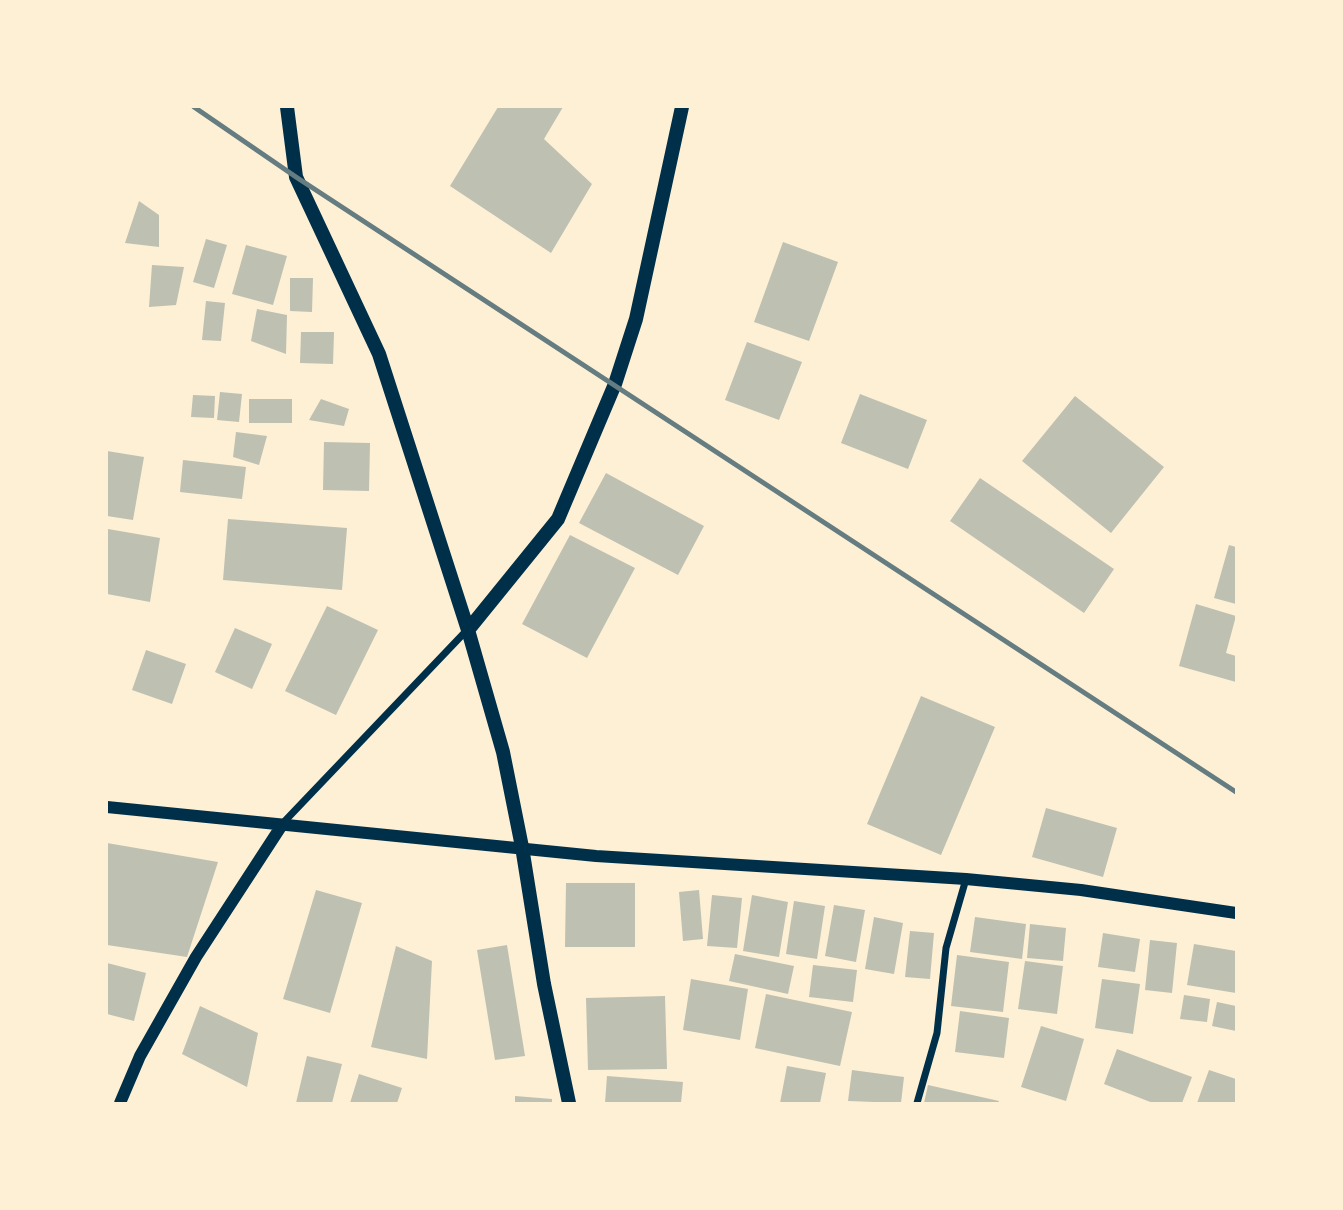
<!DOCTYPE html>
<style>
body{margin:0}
#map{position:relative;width:1343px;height:1210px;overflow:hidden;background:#fdf0d5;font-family:"Roboto Serif",serif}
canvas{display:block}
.frame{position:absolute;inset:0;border:108px solid #fdf0d5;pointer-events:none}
</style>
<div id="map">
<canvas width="1343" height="1210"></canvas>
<div class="frame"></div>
</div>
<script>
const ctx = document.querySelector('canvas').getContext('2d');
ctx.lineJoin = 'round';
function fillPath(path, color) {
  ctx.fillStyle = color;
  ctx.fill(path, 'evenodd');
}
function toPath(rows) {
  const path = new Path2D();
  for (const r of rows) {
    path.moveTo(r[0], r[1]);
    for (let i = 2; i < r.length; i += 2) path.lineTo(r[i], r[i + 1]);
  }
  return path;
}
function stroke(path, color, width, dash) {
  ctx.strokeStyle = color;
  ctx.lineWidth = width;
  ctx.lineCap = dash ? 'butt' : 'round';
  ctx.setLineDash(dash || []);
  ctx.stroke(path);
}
const building = toPath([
 [498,107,563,107,544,139,592,184,551,253,450,186],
 [139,201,159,215,159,247,125,243],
 [206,239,227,245,214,288,193,282],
 [783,242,838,262,809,341,754,322],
 [246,245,287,256,273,305,232,294],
 [152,265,184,267,176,305,149,307],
 [290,278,313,278,312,312,290,311],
 [206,301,225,303,221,341,202,340],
 [257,309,287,315,286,354,251,341],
 [301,332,334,332,333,364,300,363],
 [747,342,802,362,779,420,725,400],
 [220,392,242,394,239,422,217,420],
 [860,394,927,420,908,469,841,443],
 [193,395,215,396,214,418,191,417],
 [1075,396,1164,467,1111,533,1022,461],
 [249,399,292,399,292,423,249,423],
 [321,399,349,409,344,426,309,420],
 [236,432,267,436,259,465,233,457],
 [324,442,370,443,369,491,323,490],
 [107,451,144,457,133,520,107,516],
 [183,460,246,467,242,499,180,492],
 [606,473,704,526,678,575,579,523],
 [980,478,1114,569,1084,613,950,521],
 [228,519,347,528,342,590,223,580],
 [108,529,160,538,150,602,107,594],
 [570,535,635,568,587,658,522,624],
 [1229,545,1236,547,1236,604,1214,598],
 [1196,604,1236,616,1226,653,1236,656,1236,682,1179,666],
 [327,606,378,630,336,715,285,691],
 [235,628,272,644,252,689,215,672],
 [146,650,186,664,172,704,132,690],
 [921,696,995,727,941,855,867,824],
 [1046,808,1117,828,1103,877,1032,857],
 [107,843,218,862,187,957,107,945],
 [566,883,635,883,635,947,565,947],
 [316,890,362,903,330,1013,283,999],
 [699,890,703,939,683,941,679,892],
 [712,895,742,898,737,948,707,946],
 [752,895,788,902,779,957,743,951],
 [794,901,825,906,817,959,786,954],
 [834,905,865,910,856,962,825,956],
 [874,917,903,923,894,974,865,969],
 [975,917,1026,924,1022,959,970,952],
 [1030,924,1066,928,1063,961,1027,958],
 [910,931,934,933,930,979,905,977],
 [1103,933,1140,939,1135,972,1098,967],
 [1150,940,1177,943,1172,993,1145,990],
 [1194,944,1236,951,1236,993,1187,985],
 [507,945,525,1056,495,1060,477,950],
 [396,946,432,961,427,1059,371,1047],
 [735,954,794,966,788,994,729,981],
 [957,955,1009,962,1003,1012,951,1006],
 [1025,961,1063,966,1057,1014,1018,1009],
 [107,963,146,973,134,1021,107,1014],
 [813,965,857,970,853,1002,809,997],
 [691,979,748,989,740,1040,683,1030],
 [1102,979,1140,984,1133,1034,1095,1028],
 [766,994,852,1012,840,1066,755,1048],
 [1184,995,1210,999,1207,1022,1180,1019],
 [665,996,667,1069,588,1070,586,998],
 [1217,1002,1236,1006,1236,1031,1212,1026],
 [200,1006,258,1033,247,1087,182,1054],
 [960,1011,1009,1018,1004,1058,955,1052],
 [1041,1026,1084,1039,1066,1101,1021,1087],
 [1117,1049,1192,1077,1182,1103,1153,1103,1104,1084],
 [307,1056,342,1064,332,1103,296,1103],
 [787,1066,826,1073,820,1103,780,1103],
 [852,1070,904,1077,901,1103,848,1101],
 [1209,1070,1236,1079,1236,1103,1197,1103],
 [359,1074,402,1088,397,1103,350,1103],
 [607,1076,683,1082,681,1103,605,1103],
 [928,1085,999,1101,998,1103,924,1103],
 [515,1096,552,1099,552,1103,515,1103]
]);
const minor = toPath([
 [282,824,467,630],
 [917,1103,937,1033,946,948,966,879]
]);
const tertiary = toPath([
 [107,807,596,856,966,879,1081,890,1236,913],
 [120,1103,140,1056,196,957,282,825]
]);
const secondary = toPath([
 [287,107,296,177,379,354,468,630,503,752,522,847,544,984,569,1103],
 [468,630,558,519,615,384,636,319,682,107]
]);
const rail = toPath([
 [194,107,296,177,1236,792]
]);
fillPath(building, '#bec0b2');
stroke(minor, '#003049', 7);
stroke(tertiary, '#003049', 12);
stroke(secondary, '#003049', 14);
stroke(rail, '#657d81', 5);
</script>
